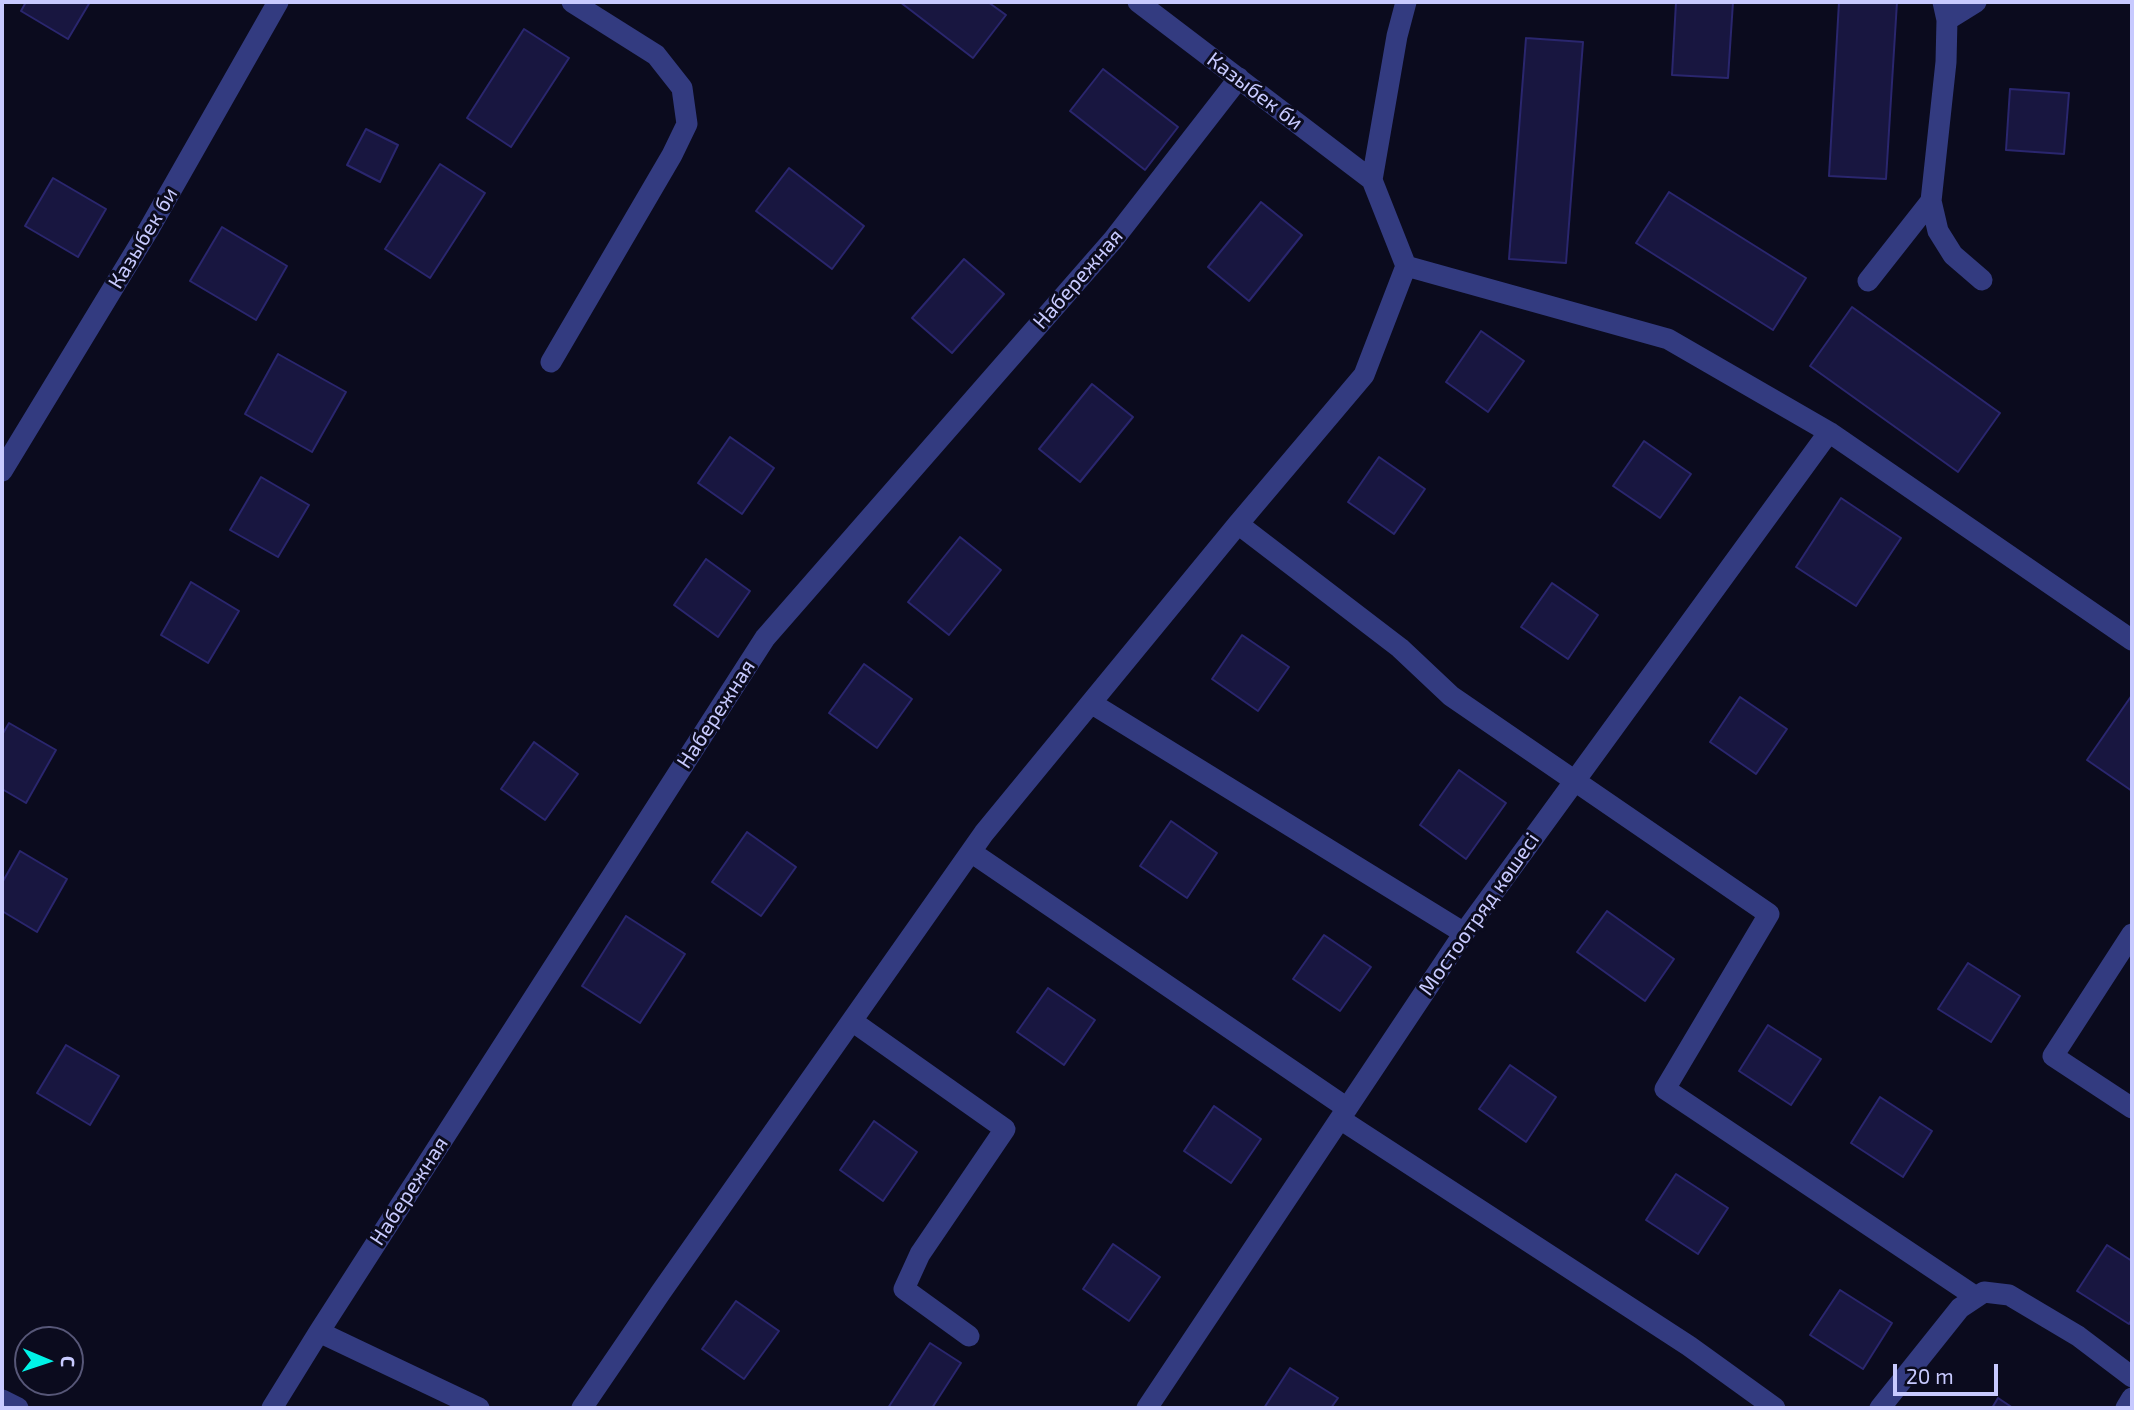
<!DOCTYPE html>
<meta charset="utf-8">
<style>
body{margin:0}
#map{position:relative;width:2134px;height:1410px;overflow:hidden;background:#0b0b1e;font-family:"Exo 2",sans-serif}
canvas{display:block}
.frame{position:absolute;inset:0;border:4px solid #c8caff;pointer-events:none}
.north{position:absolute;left:14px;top:1326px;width:70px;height:70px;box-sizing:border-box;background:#0b0b1e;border:2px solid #575778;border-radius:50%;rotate:92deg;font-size:19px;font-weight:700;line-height:28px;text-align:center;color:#c8caff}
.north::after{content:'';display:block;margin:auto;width:24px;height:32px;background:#00f3e7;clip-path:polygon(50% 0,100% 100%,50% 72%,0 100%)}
.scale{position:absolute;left:1893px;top:1364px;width:105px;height:32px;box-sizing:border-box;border:4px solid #c8caff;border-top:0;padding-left:9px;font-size:21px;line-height:24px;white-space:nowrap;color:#c8caff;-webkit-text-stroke:5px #0b0b1e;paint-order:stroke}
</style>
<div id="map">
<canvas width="2134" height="1410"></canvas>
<div class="frame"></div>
<div class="north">С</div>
<div class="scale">20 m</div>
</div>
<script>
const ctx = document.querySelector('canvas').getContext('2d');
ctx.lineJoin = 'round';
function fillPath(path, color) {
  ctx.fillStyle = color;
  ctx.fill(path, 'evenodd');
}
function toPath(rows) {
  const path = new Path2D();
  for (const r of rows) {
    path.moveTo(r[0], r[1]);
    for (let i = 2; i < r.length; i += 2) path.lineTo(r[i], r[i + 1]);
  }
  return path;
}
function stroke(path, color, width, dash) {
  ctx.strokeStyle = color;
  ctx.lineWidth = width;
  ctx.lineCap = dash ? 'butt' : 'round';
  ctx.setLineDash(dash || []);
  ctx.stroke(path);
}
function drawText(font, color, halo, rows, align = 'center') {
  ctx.font = font + ' "Exo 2",sans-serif';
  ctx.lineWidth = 6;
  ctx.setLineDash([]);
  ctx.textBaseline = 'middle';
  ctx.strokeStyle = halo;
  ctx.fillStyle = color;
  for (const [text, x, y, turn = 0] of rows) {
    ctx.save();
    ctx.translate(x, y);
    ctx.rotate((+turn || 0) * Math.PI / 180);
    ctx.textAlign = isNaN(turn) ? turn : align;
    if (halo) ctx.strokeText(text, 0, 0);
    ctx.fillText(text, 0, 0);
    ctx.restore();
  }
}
const building = toPath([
 [26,2,90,2,68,39,21,11,26,2],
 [900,2,988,2,1006,15,973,58,900,2],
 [1676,2,1733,2,1728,78,1672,75,1676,2],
 [1839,2,1897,2,1886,179,1829,176,1839,2],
 [524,29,569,58,511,147,467,118,524,29],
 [1526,38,1583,42,1566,263,1509,259,1526,38],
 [1103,69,1178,127,1145,170,1070,111,1103,69],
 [2010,89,2069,93,2064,154,2006,150,2010,89],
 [366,129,398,145,380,182,347,165,366,129],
 [440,164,485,193,430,278,385,249,440,164],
 [789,168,864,226,832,269,756,211,789,168],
 [53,178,106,209,78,257,25,226,53,178],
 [1669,192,1806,278,1773,330,1636,243,1669,192],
 [1261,202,1302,235,1249,301,1208,267,1261,202],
 [222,227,287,266,256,320,190,281,222,227],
 [964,259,1004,294,952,353,912,318,964,259],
 [1852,307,2000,413,1958,472,1810,366,1852,307],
 [1481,331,1524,361,1488,412,1446,382,1481,331],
 [278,354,346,392,312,452,245,414,278,354],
 [1092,384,1133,417,1080,482,1039,449,1092,384],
 [730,437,774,468,742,514,698,483,730,437],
 [1644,441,1691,474,1660,518,1613,486,1644,441],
 [1379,457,1425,489,1394,534,1348,502,1379,457],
 [261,477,309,505,278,557,230,530,261,477],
 [1841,498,1901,538,1856,606,1796,567,1841,498],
 [960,537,1001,570,949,635,908,602,960,537],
 [706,559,750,591,718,637,674,605,706,559],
 [191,582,239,611,208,663,161,635,191,582],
 [1552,583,1598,615,1568,659,1521,627,1552,583],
 [1242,635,1289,667,1258,711,1212,679,1242,635],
 [864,664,912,699,877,748,829,713,864,664],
 [2132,695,2132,791,2087,760,2132,695],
 [1740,697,1787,729,1756,774,1710,742,1740,697],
 [9,723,56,750,26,803,2,789,2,735,9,723],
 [534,742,578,774,545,820,501,789,534,742],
 [1459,770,1506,803,1466,859,1420,825,1459,770],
 [1171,821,1217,853,1187,898,1140,866,1171,821],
 [747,832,796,867,761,916,712,882,747,832],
 [20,851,67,879,37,932,2,911,2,883,20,851],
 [1607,911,1674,959,1645,1001,1577,952,1607,911],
 [626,916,685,954,640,1023,582,986,626,916],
 [1324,935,1371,967,1340,1011,1293,979,1324,935],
 [1968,963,2020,996,1991,1042,1938,1009,1968,963],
 [1048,988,1095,1020,1064,1065,1017,1032,1048,988],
 [1768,1025,1821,1059,1791,1105,1739,1071,1768,1025],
 [66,1045,119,1076,90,1125,37,1093,66,1045],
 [1510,1065,1556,1097,1526,1142,1479,1109,1510,1065],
 [1880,1097,1932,1131,1903,1177,1851,1143,1880,1097],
 [1214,1106,1261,1139,1231,1183,1184,1151,1214,1106],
 [874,1121,917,1152,883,1201,840,1170,874,1121],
 [1676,1174,1728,1208,1698,1254,1646,1220,1676,1174],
 [1113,1244,1160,1277,1129,1321,1083,1289,1113,1244],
 [2107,1245,2132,1261,2132,1319,2129,1324,2077,1291,2107,1245],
 [1840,1290,1892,1323,1863,1369,1810,1335,1840,1290],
 [736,1301,779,1331,744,1379,702,1349,736,1301],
 [930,1343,961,1363,932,1408,888,1408,930,1343],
 [1290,1368,1338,1398,1331,1408,1264,1408,1290,1368],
 [1998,1398,2013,1408,1992,1408,1998,1398]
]);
const minor = toPath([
 [1138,2,1372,180],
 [1943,2,1947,20,1946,62,1931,201,1938,231,1953,255,1982,280],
 [1947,20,1976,2],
 [1406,266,1668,339,1829,432,2132,640],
 [1868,281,1931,201],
 [551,362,672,155,687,124,682,88,656,55,572,2],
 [2,471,149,229,278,2],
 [1238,524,1400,648,1451,696,1769,914,1665,1089,1976,1297],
 [1091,703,1464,933],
 [971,852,1347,1108],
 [2132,934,2053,1056,2132,1108],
 [852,1021,1005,1129,920,1254,904,1289,969,1336],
 [1340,1119,1689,1346,1775,1408],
 [319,1332,479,1408],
 [2,1400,18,1408],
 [272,1408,319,1332,765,638,1113,240,1239,78],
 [582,1408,661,1292,984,833,1238,524,1364,375,1406,266,1372,180,1397,36,1406,2],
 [1147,1408,1464,933,1829,432],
 [1880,1408,1960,1308,1984,1292,2009,1295,2078,1336,2132,1377],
 [2126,1408,2132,1398]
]);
const streetNames = [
 ["Казыбек би",1255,91,37],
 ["Казыбек би",143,238,-59],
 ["Набережная",1078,279,-49],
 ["Набережная",716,714,-57],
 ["Мостоотряд көшесі",1479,914,-55],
 ["Набережная",409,1191,-57]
];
fillPath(building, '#181640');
stroke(building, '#2a266e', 2);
stroke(minor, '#333b80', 21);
drawText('21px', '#c8caff', '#0b0b1e', streetNames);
</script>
